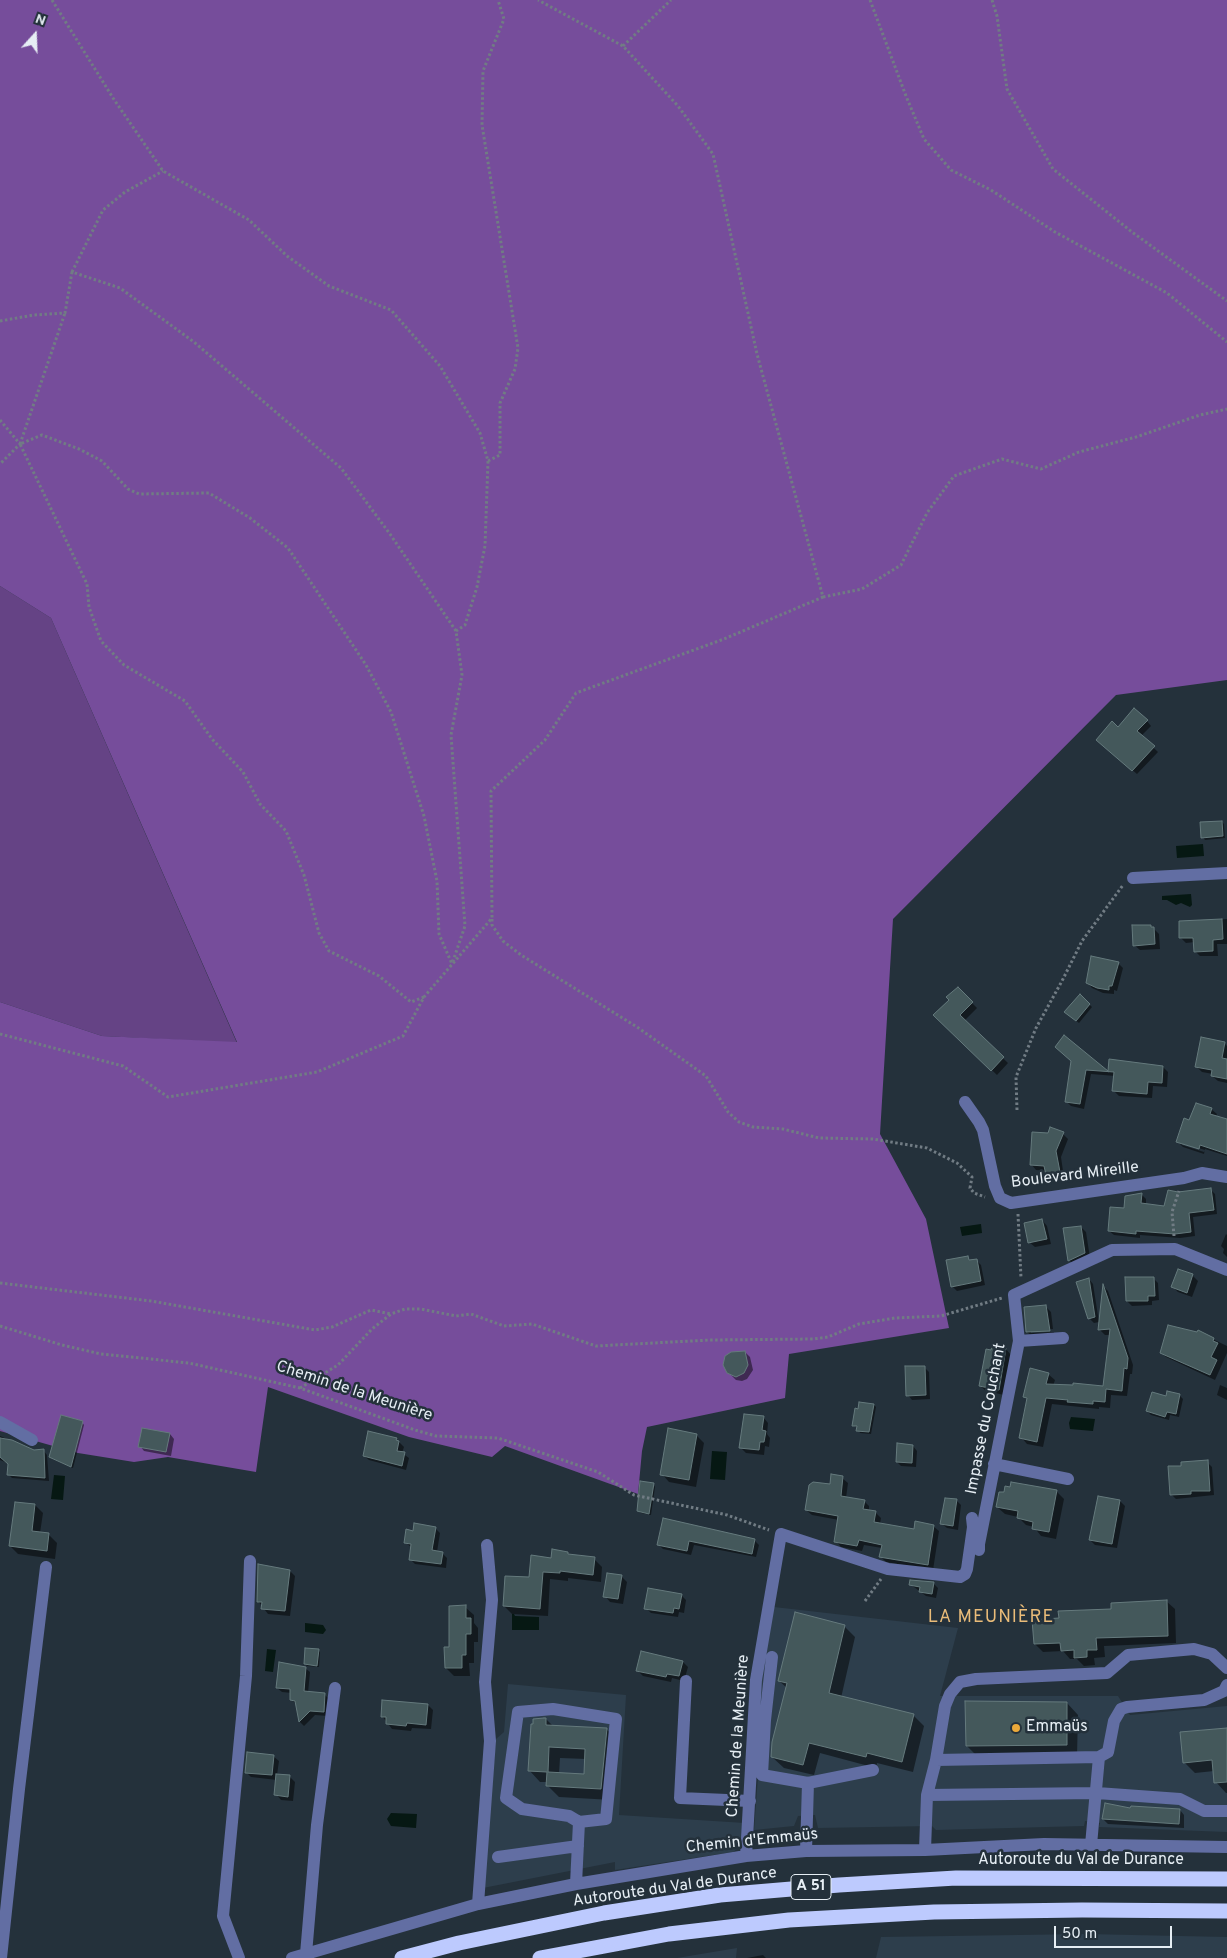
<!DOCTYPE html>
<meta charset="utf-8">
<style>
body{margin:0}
#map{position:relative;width:1227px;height:1958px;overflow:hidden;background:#24313b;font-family:Overpass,sans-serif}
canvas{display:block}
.north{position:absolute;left:10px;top:10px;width:50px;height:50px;-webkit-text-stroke:4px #24313b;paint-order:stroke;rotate:20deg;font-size:14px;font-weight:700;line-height:20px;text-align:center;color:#e6eef4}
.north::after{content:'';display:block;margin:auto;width:18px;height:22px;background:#e6eef4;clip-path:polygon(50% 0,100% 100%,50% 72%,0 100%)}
.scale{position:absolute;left:1054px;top:1926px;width:118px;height:22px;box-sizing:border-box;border:2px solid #e6eef4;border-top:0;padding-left:6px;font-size:15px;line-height:18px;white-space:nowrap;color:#e6eef4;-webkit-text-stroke:4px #24313b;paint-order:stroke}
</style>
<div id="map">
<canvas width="1227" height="1958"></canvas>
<div class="north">N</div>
<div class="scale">50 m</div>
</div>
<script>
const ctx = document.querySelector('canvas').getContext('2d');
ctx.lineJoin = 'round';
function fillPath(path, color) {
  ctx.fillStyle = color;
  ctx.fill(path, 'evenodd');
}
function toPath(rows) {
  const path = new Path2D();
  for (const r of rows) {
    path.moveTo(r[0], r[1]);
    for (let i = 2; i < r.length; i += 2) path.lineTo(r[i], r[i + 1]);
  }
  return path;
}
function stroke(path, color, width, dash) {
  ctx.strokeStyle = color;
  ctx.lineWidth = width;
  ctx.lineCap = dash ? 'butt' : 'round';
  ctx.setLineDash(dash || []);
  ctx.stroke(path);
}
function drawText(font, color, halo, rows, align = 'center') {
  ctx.font = font + ' Overpass,sans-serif';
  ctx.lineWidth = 5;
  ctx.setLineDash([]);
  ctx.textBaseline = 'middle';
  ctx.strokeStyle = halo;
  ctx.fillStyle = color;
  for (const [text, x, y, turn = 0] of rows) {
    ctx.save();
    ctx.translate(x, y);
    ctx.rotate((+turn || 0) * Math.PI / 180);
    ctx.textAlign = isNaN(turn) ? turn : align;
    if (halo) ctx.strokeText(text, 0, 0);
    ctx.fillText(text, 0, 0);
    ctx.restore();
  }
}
const built = toPath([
 [774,1607,958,1628,940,1696,1118,1696,1130,1715,1227,1706,1227,1832,1099,1827,1100,1823,1085,1821,1084,1826,936,1830,932,1826,818,1828,815,1815,798,1816,794,1826,754,1830,761,1737,759,1705,767,1637],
 [508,1684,626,1695,619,1815,745,1823,740,1845,737,1849,733,1852,615,1870,615,1862,483,1888,496,1739,504,1732],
 [1086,1934,1227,1937,1227,1958,876,1958,881,1937],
 [737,1948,736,1958,677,1958]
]);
const green = toPath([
 [0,586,51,618,237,1043,102,1036,0,1002]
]);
const forest = toPath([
 [0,0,1227,0,1227,680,1116,695,893,919,880,1134,926,1219,949,1328,789,1354,785,1398,647,1427,642,1451,638,1494,505,1446,492,1457,409,1437,268,1387,256,1472,168,1457,134,1462,78,1453,0,1431,0,1002,102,1036,237,1042,51,618,0,586]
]);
const water = toPath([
 [1203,844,1204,856,1177,858,1176,846],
 [1191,894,1192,905,1190,907,1181,903,1176,905,1167,900,1162,900,1162,896],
 [981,1224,982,1233,962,1236,960,1227],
 [1071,1417,1095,1419,1093,1431,1070,1429,1069,1423],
 [712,1451,727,1452,725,1480,710,1479],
 [54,1475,65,1476,63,1500,51,1499],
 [512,1614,514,1614,515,1616,539,1617,539,1630,512,1630],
 [305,1623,323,1625,326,1630,323,1634,305,1632],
 [267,1649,276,1650,273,1672,265,1671],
 [391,1813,417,1814,416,1828,391,1826,387,1819]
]);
const shadow = toPath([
 [1147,721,1151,726,1141,736,1158,752,1137,774,1102,744,1118,729],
 [1222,822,1224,824,1225,838,1205,840,1203,837],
 [1227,919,1227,944,1217,944,1218,956,1200,956,1195,951,1195,942,1186,943,1181,938,1180,922],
 [1151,926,1159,934,1160,949,1140,950,1134,945],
 [1118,963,1123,968,1117,991,1114,990,1114,994,1103,993,1092,988,1087,982],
 [958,989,977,1008,964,1021,1008,1063,997,1075,935,1015,951,1000],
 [1080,996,1092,1007,1079,1023,1068,1014],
 [1064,1037,1109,1073,1110,1060,1163,1067,1168,1072,1167,1087,1153,1086,1152,1098,1119,1096,1114,1091,1115,1076,1091,1074,1084,1109,1071,1106,1066,1101,1073,1061],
 [1224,1043,1227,1046,1227,1083,1218,1081,1212,1076,1213,1074,1202,1072,1197,1067],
 [1211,1109,1217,1114,1216,1117,1227,1121,1227,1156,1205,1149,1204,1154,1183,1147,1178,1142,1190,1121],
 [1182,1143,1205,1150,1204,1152,1182,1145],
 [1063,1134,1068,1139,1061,1157,1064,1178,1052,1179,1047,1174,1046,1171,1036,1170,1031,1164],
 [1210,1189,1215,1194,1217,1214,1193,1217,1195,1236,1180,1238,1140,1235,1140,1238,1114,1235,1109,1231,1125,1209,1126,1198,1142,1195,1146,1199,1146,1205,1165,1207,1178,1193],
 [1042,1220,1047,1226,1051,1244,1035,1247,1029,1242],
 [1081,1227,1086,1232,1090,1258,1074,1265,1069,1260],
 [1226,1234,1227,1235,1227,1257,1223,1253,1224,1249,1221,1246],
 [967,1257,971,1261,976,1260,981,1265,985,1285,957,1291,952,1286],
 [1179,1270,1193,1276,1198,1281,1192,1297,1178,1292,1173,1287],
 [1153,1278,1158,1283,1159,1300,1152,1301,1152,1305,1132,1306,1127,1301],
 [1089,1279,1093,1284,1099,1322,1094,1323,1089,1318],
 [1104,1287,1108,1291,1133,1365,1132,1374,1130,1374,1127,1396,1111,1395,1110,1408,1099,1407,1099,1409,1052,1404,1043,1447,1027,1444,1021,1437,1028,1400,1024,1396,1048,1374,1055,1380,1053,1386,1104,1387,1111,1335,1105,1335,1099,1329],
 [1046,1307,1051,1312,1053,1329,1031,1331,1031,1333,1054,1332,1054,1336,1033,1337,1027,1332],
 [1198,1332,1227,1346,1227,1353,1215,1380,1166,1357,1161,1352,1197,1334],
 [1006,1349,1011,1355,1004,1395,986,1391,980,1386],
 [745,1352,750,1357,753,1370,747,1379,742,1381,736,1380,730,1374],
 [924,1367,929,1372,930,1399,912,1400,908,1395],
 [1220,1385,1227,1388,1227,1400,1217,1395],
 [1179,1395,1183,1399,1179,1417,1170,1415,1169,1420,1151,1415,1147,1411,1167,1398],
 [874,1405,876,1407,871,1434,860,1433,858,1428,853,1425],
 [763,1417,768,1423,767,1434,770,1438,769,1447,765,1446,764,1455,746,1453,741,1448],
 [82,1422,84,1425,73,1468,53,1459],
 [170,1434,174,1439,171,1456,144,1451,140,1446],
 [696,1435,704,1443,696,1487,669,1482,662,1474],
 [0,1436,34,1451,43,1450,47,1455,49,1481,12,1478,8,1474,10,1464,0,1460],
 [396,1439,404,1447,402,1453,409,1458,406,1470,369,1460,364,1456],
 [913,1446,917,1451,916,1467,901,1466,897,1462],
 [1207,1462,1212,1467,1214,1495,1176,1499,1171,1494,1182,1467],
 [842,1478,848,1483,846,1498,864,1501,869,1506,869,1511,875,1512,881,1518,880,1524,915,1530,933,1526,939,1531,933,1570,886,1562,881,1557,882,1548,864,1545,862,1551,841,1547,836,1541,839,1520,812,1515,806,1510,831,1486],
 [653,1484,655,1487,651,1515,641,1513,639,1511],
 [1056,1491,1064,1499,1056,1539,1041,1536,1034,1527,1026,1525,1018,1517,1005,1514,997,1507],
 [956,1500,961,1505,958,1530,947,1528,942,1524],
 [1120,1501,1125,1506,1117,1548,1095,1545,1090,1540],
 [35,1505,43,1513,40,1533,49,1535,57,1543,55,1559,18,1554,10,1546],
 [664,1520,754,1540,759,1545,756,1557,694,1545,691,1555,663,1549,658,1544],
 [435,1528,440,1533,437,1552,442,1553,447,1558,446,1568,415,1564,410,1559,411,1547,405,1542,414,1532],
 [568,1553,571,1556,594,1559,602,1567,601,1582,568,1578,568,1581,550,1579,548,1616,512,1614,504,1606,552,1559],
 [290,1571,295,1576,290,1616,268,1614,258,1601],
 [622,1577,627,1582,623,1604,610,1602,605,1596],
 [933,1583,938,1588,936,1598,926,1596,910,1584],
 [681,1595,686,1600,684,1613,679,1612,678,1617,651,1613,646,1608],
 [1166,1601,1175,1609,1176,1643,1104,1646,1105,1657,1094,1658,1095,1665,1084,1666,1077,1659,1070,1659,1063,1651,1043,1652,1035,1644,1060,1619],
 [465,1607,474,1615,474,1623,478,1628,478,1642,474,1642,474,1663,469,1663,470,1676,454,1676,446,1668,450,1648],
 [844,1626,855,1637,841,1698,913,1715,924,1726,913,1772,877,1763,876,1768,820,1753,814,1775,784,1768,772,1757,787,1688,779,1681],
 [318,1650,320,1652,319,1667,307,1666,305,1664],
 [683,1662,688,1667,684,1681,672,1678,671,1682,643,1676,637,1670],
 [305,1668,310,1672,308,1693,325,1695,329,1699,328,1716,315,1715,304,1726,300,1722,297,1704,291,1700,292,1693,282,1692,277,1688],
 [1067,1703,1078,1715,1077,1756,978,1757,967,1746],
 [428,1705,433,1710,431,1729,412,1728,411,1731,392,1729,382,1716],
 [546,1719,553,1726,606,1729,618,1740,612,1800,559,1797,548,1786,548,1782,540,1782,529,1770],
 [560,1758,586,1759,586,1775,559,1774],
 [1227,1729,1227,1793,1226,1793,1216,1782,1214,1771,1195,1773,1184,1762],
 [273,1756,279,1761,277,1775,290,1777,295,1782,293,1801,281,1800,276,1794,277,1780,251,1777,246,1772],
 [1132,1810,1180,1810,1184,1815,1184,1828,1108,1824,1103,1819],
 [763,1955,766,1958,747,1958]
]);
const building = toPath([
 [1134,708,1148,720,1137,731,1155,746,1132,771,1096,740,1112,721,1118,727,1134,708],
 [1222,821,1223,836,1201,838,1200,822,1222,821],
 [1222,919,1223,939,1213,940,1213,951,1194,952,1193,938,1179,938,1179,921,1222,919],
 [1132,925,1151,925,1151,927,1154,927,1155,944,1133,946,1132,925],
 [1091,956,1119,962,1112,986,1109,986,1109,990,1097,988,1086,983,1091,956],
 [958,987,973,1002,960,1015,1004,1057,991,1071,933,1015,949,1000,946,997,958,987],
 [1080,994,1090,1004,1076,1021,1064,1012,1080,994],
 [1064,1035,1108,1071,1109,1059,1163,1066,1162,1083,1148,1082,1147,1094,1112,1091,1114,1072,1086,1070,1080,1104,1065,1102,1071,1061,1055,1047,1064,1035],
 [1201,1037,1225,1042,1222,1058,1227,1059,1227,1079,1211,1076,1212,1070,1195,1067,1201,1037],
 [1196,1103,1212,1108,1210,1114,1227,1119,1227,1154,1200,1145,1199,1149,1176,1142,1184,1118,1189,1120,1196,1103],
 [1050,1127,1064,1132,1056,1151,1060,1172,1046,1175,1044,1166,1030,1165,1032,1132,1048,1133,1050,1127],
 [1211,1188,1214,1210,1189,1213,1191,1232,1175,1234,1136,1231,1136,1234,1108,1231,1110,1207,1124,1208,1125,1196,1142,1193,1141,1203,1164,1206,1168,1190,1178,1192,1211,1188],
 [1042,1219,1047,1239,1028,1243,1024,1223,1042,1219],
 [1081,1226,1085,1253,1068,1261,1063,1228,1081,1226],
 [968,1256,969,1260,977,1259,981,1281,951,1287,946,1260,968,1256],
 [1178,1269,1193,1274,1187,1293,1171,1287,1178,1269],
 [1125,1277,1154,1277,1155,1296,1148,1296,1148,1301,1126,1301,1125,1277],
 [1089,1278,1095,1317,1088,1319,1076,1282,1089,1278],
 [1103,1284,1128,1358,1127,1369,1124,1368,1122,1391,1106,1389,1105,1402,1093,1401,1093,1404,1067,1402,1068,1400,1046,1398,1037,1442,1019,1438,1027,1398,1023,1397,1030,1368,1049,1373,1046,1384,1073,1385,1073,1383,1103,1386,1110,1329,1098,1330,1103,1284],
 [1046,1305,1050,1331,1026,1332,1024,1307,1046,1305],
 [1168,1325,1197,1332,1198,1330,1214,1338,1213,1341,1218,1343,1211,1357,1217,1360,1210,1375,1160,1353,1168,1325],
 [992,1346,1006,1348,999,1390,979,1386,986,1349,991,1350,992,1346],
 [745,1351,748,1365,744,1373,736,1377,727,1373,723,1365,725,1356,731,1352,745,1351],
 [905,1366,925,1366,926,1395,906,1396,905,1366],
 [1167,1391,1180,1394,1176,1414,1167,1412,1165,1417,1146,1411,1152,1392,1166,1396,1167,1391],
 [859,1402,874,1404,869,1432,856,1431,857,1426,852,1426,855,1408,858,1409,859,1402],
 [744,1414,764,1416,762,1430,766,1431,764,1442,760,1442,759,1450,739,1448,744,1414],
 [61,1415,83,1421,71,1467,49,1457,61,1415],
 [142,1428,170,1433,166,1452,138,1447,142,1428],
 [668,1428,697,1434,689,1480,660,1475,668,1428],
 [368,1431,397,1438,396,1440,399,1441,397,1451,405,1452,402,1466,363,1456,368,1431],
 [0,1438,12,1440,34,1450,44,1449,45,1478,7,1475,8,1464,0,1457,0,1438],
 [897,1443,913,1445,912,1463,896,1462,897,1443],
 [1208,1460,1210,1491,1191,1491,1191,1494,1170,1495,1168,1466,1181,1466,1181,1462,1208,1460],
 [831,1474,843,1476,841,1496,865,1500,863,1509,876,1511,874,1522,914,1529,915,1521,934,1525,928,1565,879,1557,882,1545,859,1540,857,1546,834,1542,838,1516,805,1510,809,1485,813,1482,830,1484,831,1474],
 [640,1481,654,1483,649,1514,637,1511,640,1481],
 [1011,1482,1057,1490,1049,1532,1032,1529,1033,1522,1017,1518,1018,1511,996,1507,999,1492,1004,1492,1005,1486,1010,1487,1011,1482],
 [1098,1496,1120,1500,1112,1544,1089,1540,1098,1496],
 [945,1498,957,1499,953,1526,940,1524,945,1498],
 [15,1502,35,1504,32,1531,49,1533,47,1551,9,1546,15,1502],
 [663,1518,755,1539,752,1554,689,1541,687,1551,657,1545,663,1518],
 [414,1523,436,1527,432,1550,443,1552,441,1564,409,1560,411,1544,404,1543,406,1529,413,1531,414,1523],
 [552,1549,568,1552,568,1554,595,1557,593,1575,560,1571,560,1573,543,1572,540,1609,503,1606,505,1576,529,1577,531,1555,551,1558,552,1549],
 [258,1564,290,1570,285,1611,261,1609,262,1602,257,1602,258,1564],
 [607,1573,622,1575,618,1599,603,1597,607,1573],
 [910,1580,934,1582,932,1594,919,1592,920,1587,909,1585,910,1580],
 [648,1588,682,1594,679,1609,674,1608,673,1613,644,1609,648,1588],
 [1167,1600,1168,1636,1096,1638,1097,1650,1087,1650,1087,1657,1074,1658,1074,1650,1061,1651,1060,1643,1034,1644,1032,1620,1059,1618,1058,1611,1111,1609,1111,1603,1167,1600],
 [466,1605,466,1618,471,1618,471,1634,466,1634,466,1655,462,1655,462,1668,445,1668,444,1647,449,1647,449,1606,466,1605],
 [795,1612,845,1625,829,1693,914,1714,902,1762,867,1753,866,1757,809,1743,803,1765,771,1757,772,1742,787,1683,778,1681,795,1612],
 [305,1648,319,1649,317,1666,304,1664,305,1648],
 [641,1651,683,1661,679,1676,667,1674,666,1677,636,1671,641,1651],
 [279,1662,306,1667,304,1691,325,1693,324,1712,310,1711,299,1722,295,1701,290,1700,290,1689,276,1688,279,1662],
 [382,1700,428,1704,426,1725,407,1723,406,1726,386,1724,386,1717,381,1717,382,1700],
 [965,1701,1067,1702,1067,1745,966,1746,965,1701],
 [544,1718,546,1718,546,1725,607,1728,601,1789,546,1786,547,1772,528,1771,531,1724,533,1724,533,1719,544,1718],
 [549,1747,585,1749,584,1774,548,1772,549,1747],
 [1227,1728,1227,1782,1214,1783,1212,1760,1183,1763,1180,1732,1227,1728],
 [247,1752,274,1755,272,1775,245,1773,247,1752],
 [276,1774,290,1775,288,1797,274,1795,276,1774],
 [1105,1803,1130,1808,1131,1806,1180,1809,1179,1824,1102,1819,1105,1803]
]);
const path = toPath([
 [52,0,113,98,163,171,249,220,287,256,329,286,391,310,440,366,480,433,488,461,485,546,477,587,465,625,456,631],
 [870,0,906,96,924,139,951,170,991,190,1055,232,1167,293,1227,342],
 [992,0,997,16,1007,89,1053,169,1132,232,1227,301],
 [623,46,671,0],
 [72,272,103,210,125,192,163,171],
 [0,321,34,315,65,313,72,272,120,288,194,342,341,468,390,534,456,631,462,675,451,735,465,926,453,961],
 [0,420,20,444,0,464],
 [20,444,65,313],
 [488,461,500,455,500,403,515,369,518,348,482,125,483,71,504,19,498,0],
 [823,597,862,589,901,565,927,513,954,476,1002,459,1041,469,1079,452,1136,437,1200,415,1227,409],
 [492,919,492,925,503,941,521,955,637,1027,706,1076,728,1112,739,1122,753,1127,783,1129,819,1138,873,1139,927,1148,957,1163,972,1177,970,1188,974,1193,985,1197],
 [424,997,411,1002,379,976,329,951,319,933,304,875,286,831,260,804,243,772,212,739,185,701,124,665,101,641,89,607,87,584,20,444,42,435,79,449,102,461,128,489,139,494,209,493,250,518,288,548,366,665,391,712,424,816,437,881,439,934,452,964],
 [0,1034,123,1066,168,1097,317,1072,403,1036,424,997,492,918,491,791,545,740,576,693,724,639,823,597,757,354,713,154,678,106,623,46,538,0],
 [1017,1110,1016,1077,1036,1028,1062,981,1082,941,1123,885],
 [1018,1214,1021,1278],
 [1174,1236,1172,1212,1179,1191],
 [0,1283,151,1301,315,1330,332,1327,371,1310,391,1314],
 [0,1326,62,1345,101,1354,189,1363,300,1388,415,1430,436,1436,498,1438,598,1472,634,1495,727,1515,769,1530],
 [300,1388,338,1365,372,1329,391,1314,405,1309,421,1309,456,1316,471,1314,504,1326,532,1324,596,1346,710,1340,814,1339,828,1337,859,1324,895,1318,941,1316,1002,1298],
 [865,1601,881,1579]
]);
const minor = toPath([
 [1133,878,1227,873],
 [965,1102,979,1122,983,1130,995,1186,1000,1198,1011,1203,1184,1178,1202,1173,1227,1177],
 [1019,1341,1063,1338],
 [0,1422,32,1440],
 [994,1464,1068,1479],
 [979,1550,979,1544,1019,1341,1014,1295,1112,1250,1175,1249,1227,1270],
 [772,1657,765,1720,762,1775,808,1783,873,1770],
 [686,1681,680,1798,750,1801],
 [553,1709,616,1719,606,1819,579,1822,569,1816,522,1809,506,1798,518,1712,553,1709],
 [936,1760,1099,1757,1108,1752,1114,1721,1121,1709,1127,1707,1204,1700,1224,1691,1227,1685],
 [927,1795,1097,1793,1180,1799,1204,1811,1227,1811],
 [1091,1845,1099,1757],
 [925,1850,927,1795,936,1760,945,1706,950,1694,960,1682,976,1679,1107,1673,1128,1655,1194,1649,1212,1654,1227,1668],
 [806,1851,808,1783],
 [746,1856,756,1680,781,1534,888,1569,960,1577,965,1574,967,1569,973,1527,972,1518],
 [498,1857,578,1846],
 [576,1884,579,1822],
 [478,1904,490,1741,485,1682,492,1600,487,1545],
 [306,1954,317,1825,335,1688],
 [1,1958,19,1789,46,1567],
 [239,1958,223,1916,246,1676,250,1561],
 [292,1958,478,1904,576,1884,746,1856,806,1851,925,1850,1044,1844,1227,1847]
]);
const highway = toPath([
 [402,1958,459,1943,604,1913,720,1895,839,1885,956,1878,1227,1879],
 [540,1958,669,1934,789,1920,934,1912,1082,1910,1227,1911]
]);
const markers = [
 [1016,1728,5,"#eba93a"]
];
const shields = [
 [811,1887,40]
];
const shieldNames = [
 ["A 51",811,1887]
];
const streetNames = [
 ["Boulevard Mireille",1075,1176,-7],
 ["Chemin de la Meunière",354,1392,18],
 ["Impasse du Couchant",987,1419,-79],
 ["Chemin de la Meunière",739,1736,-86],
 ["Chemin d'Emmaüs",752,1842,-6],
 ["Autoroute du Val de Durance",1081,1861],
 ["Autoroute du Val de Durance",675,1888,-8]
];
const poiNames = [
 ["Emmaüs",1026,1728]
];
const neighbourhoodNames = [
 ["LA MEUNIÈRE",991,1618]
];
fillPath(built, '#2d3e4c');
fillPath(green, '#654385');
fillPath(forest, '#764d9b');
fillPath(water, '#061813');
fillPath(shadow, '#0007');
fillPath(building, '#44585b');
stroke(building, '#657a7d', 1);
stroke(path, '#717c84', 3, [2.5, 2.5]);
stroke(minor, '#626ea3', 12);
stroke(highway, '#bdcafe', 15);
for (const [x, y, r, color] of markers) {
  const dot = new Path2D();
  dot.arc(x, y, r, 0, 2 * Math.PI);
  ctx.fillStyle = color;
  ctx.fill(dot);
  stroke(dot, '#24313b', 2);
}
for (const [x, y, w] of shields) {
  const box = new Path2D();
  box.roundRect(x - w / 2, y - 12.5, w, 25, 4);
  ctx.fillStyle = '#24313b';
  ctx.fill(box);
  stroke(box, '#e6eef4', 1);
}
drawText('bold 15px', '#e6eef4', null, shieldNames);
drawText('16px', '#e6eef4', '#24313b', streetNames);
drawText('16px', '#e6eef4', '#24313b', poiNames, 'left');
ctx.letterSpacing = '1px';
drawText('18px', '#eabc79', '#24313b', neighbourhoodNames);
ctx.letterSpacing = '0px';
</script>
